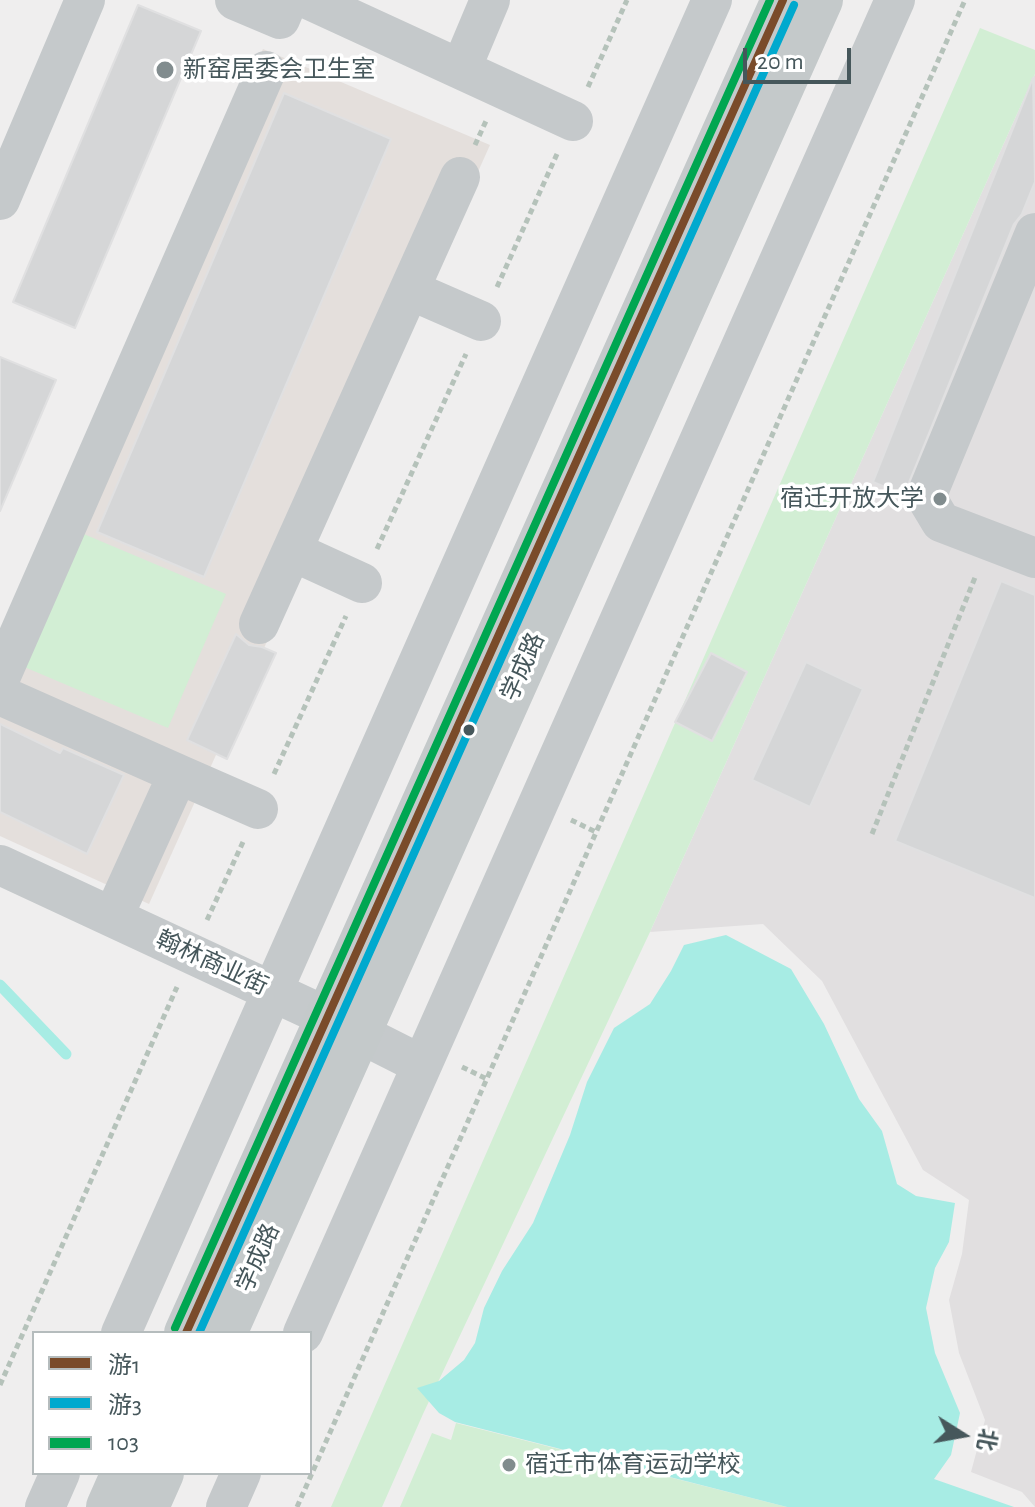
<!DOCTYPE html>
<meta charset="utf-8">
<style>
body{margin:0}
#map{position:relative;width:1035px;height:1507px;overflow:hidden;background:#efeeee;font-family:"Alegreya Sans","Noto Sans SC",sans-serif}
canvas{display:block}
.legend{position:absolute;left:32px;top:1331px;width:280px;height:144px;box-sizing:border-box;background:#fff;border:2px solid #b5bcbd;margin:0;padding:10px 14px;list-style:none;font-size:24px;color:#46575b}
.legend li{display:flex;align-items:center;gap:16px;height:40px}
.legend b{width:40px;border:2px solid #b5bcbd}
.north{position:absolute;left:923px;top:1395px;width:80px;height:80px;-webkit-text-stroke:6px #fff;paint-order:stroke;rotate:101deg;font-size:22px;font-weight:700;line-height:32px;text-align:center;color:#46575b}
.north::after{content:'';display:block;margin:auto;width:28px;height:36px;background:#46575b;clip-path:polygon(50% 0,100% 100%,50% 72%,0 100%)}
.scale{position:absolute;left:743px;top:48px;width:108px;height:36px;box-sizing:border-box;border:4px solid #46575b;border-top:0;padding-left:10px;font-size:24px;line-height:28px;white-space:nowrap;color:#46575b;-webkit-text-stroke:6px #fff;paint-order:stroke}
</style>
<div id="map">
<canvas width="1035" height="1507"></canvas>
<ul class="legend">
<li><b style="height:10px;background:#7a4b2a"></b>游1</li>
<li><b style="height:10px;background:#00a9ce"></b>游3</li>
<li><b style="height:10px;background:#00a651"></b>103</li>
</ul>
<div class="north">北</div>
<div class="scale">20 m</div>
</div>
<script>
const ctx = document.querySelector('canvas').getContext('2d');
ctx.lineJoin = 'round';
function fillPath(path, color) {
  ctx.fillStyle = color;
  ctx.fill(path, 'evenodd');
}
function toPath(rows) {
  const path = new Path2D();
  for (const r of rows) {
    path.moveTo(r[0], r[1]);
    for (let i = 2; i < r.length; i += 2) path.lineTo(r[i], r[i + 1]);
  }
  return path;
}
function stroke(path, color, width, dash) {
  ctx.strokeStyle = color;
  ctx.lineWidth = width;
  ctx.lineCap = dash ? 'butt' : 'round';
  ctx.setLineDash(dash || []);
  ctx.stroke(path);
}
function drawText(font, color, halo, rows, align = 'center') {
  ctx.font = font + ' "Alegreya Sans","Noto Sans SC",sans-serif';
  ctx.lineWidth = 7;
  ctx.setLineDash([]);
  ctx.textBaseline = 'middle';
  ctx.strokeStyle = halo;
  ctx.fillStyle = color;
  for (const [text, x, y, turn = 0] of rows) {
    ctx.save();
    ctx.translate(x, y);
    ctx.rotate((+turn || 0) * Math.PI / 180);
    ctx.textAlign = isNaN(turn) ? turn : align;
    if (halo) ctx.strokeText(text, 0, 0);
    ctx.fillText(text, 0, 0);
    ctx.restore();
  }
}
const commercial = toPath([
 [263,49,490,145,149,904,0,836,0,654]
]);
const education = toPath([
 [1035,74,1035,1507,1022,1492,971,1472,985,1420,959,1353,949,1300,962,1254,969,1200,923,1170,822,981,763,924,650,932]
]);
const green = toPath([
 [980,28,1035,50,1035,74,650,932,423,1414,382,1507,331,1507],
 [79,532,226,594,168,728,22,666],
 [456,1423,787,1507,400,1507,432,1433,451,1440]
]);
const water = toPath([
 [726,935,791,969,824,1024,859,1099,882,1131,897,1184,916,1196,955,1203,949,1242,935,1268,926,1308,935,1353,960,1413,951,1455,934,1479,1014,1507,787,1507,455,1422,439,1413,417,1388,439,1381,464,1360,475,1343,484,1308,502,1271,533,1223,570,1135,587,1082,614,1028,650,1004,671,971,684,945]
]);
const stream = toPath([
 [0,985,66,1054]
]);
const building = toPath([
 [138,5,201,31,75,328,13,302,138,5],
 [1033,78,1035,182,1022,214,1014,224,904,495,873,482,1033,78],
 [284,93,391,139,204,577,97,532,284,93],
 [0,357,56,380,0,511,0,357],
 [1001,581,1035,595,1035,898,895,841,1001,581],
 [236,634,249,645,262,647,276,653,227,759,187,740,236,634],
 [711,653,747,672,712,741,675,722,711,653],
 [806,662,863,689,810,807,752,780,806,662],
 [0,724,60,753,63,748,124,775,87,854,0,812,0,724]
]);
const path = toPath([
 [588,87,627,0],
 [475,145,486,121],
 [497,287,557,154],
 [377,549,466,354],
 [274,774,346,616],
 [571,820,596,832],
 [872,834,976,575],
 [207,920,243,842],
 [462,1067,487,1079],
 [0,1385,177,987],
 [297,1507,965,0]
]);
const minor = toPath([
 [235,0,280,19,288,0],
 [310,0,573,121],
 [461,69,490,0],
 [0,200,85,0],
 [1035,233,926,497,941,522,1035,558],
 [410,290,481,321],
 [292,551,362,583],
 [259,624,460,177],
 [0,678,266,71],
 [0,695,178,774,113,917],
 [178,774,258,809],
 [0,865,327,1017,422,1065],
 [121,1333,712,0],
 [303,1333,895,0],
 [45,1507,60,1473],
 [226,1507,241,1473]
]);
const major = toPath([
 [186,1333,783,0],
 [225,1333,821,0],
 [108,1507,123,1473],
 [147,1507,162,1473]
]);
const bus1 = toPath([
 [186,1333,783,0]
]);
const bus2 = toPath([
 [199,1333,794,5]
]);
const bus3 = toPath([
 [175,1328,770,0]
]);
const markers = [
 [165,70,10,"#818c8e"],
 [940,499,8,"#818c8e"],
 [469,730,7,"#46575b"],
 [509,1465,8,"#818c8e"]
];
const poiNames = [
 ["新窑居委会卫生室",183,70],
 ["宿迁开放大学",924,499,"right"],
 ["宿迁市体育运动学校",525,1465]
];
const streetNames = [
 ["学成路",523,667,-66],
 ["翰林商业街",212,963,25],
 ["学成路",258,1258,-66]
];
fillPath(commercial, '#e4dfdc');
fillPath(education, '#e1dfe0');
fillPath(green, '#d2eed4');
fillPath(water, '#a7ece4');
stroke(stream, '#a7ece4', 11);
fillPath(building, '#d5d6d7');
stroke(building, '#e0e0e1', 2);
stroke(path, '#b5c2ba', 5, [6, 4]);
stroke(minor, '#c5c9cb', 40);
stroke(major, '#c4c9ca', 44);
stroke(bus1, '#7a4b2a', 8);
stroke(bus2, '#00a9ce', 8);
stroke(bus3, '#00a651', 8);
for (const [x, y, r, color] of markers) {
  const dot = new Path2D();
  dot.arc(x, y, r, 0, 2 * Math.PI);
  ctx.fillStyle = color;
  ctx.fill(dot);
  stroke(dot, '#fff', 3);
}
drawText('24px', '#46575b', '#fff', poiNames, 'left');
drawText('24px', '#46575b', '#fff', streetNames);
</script>
